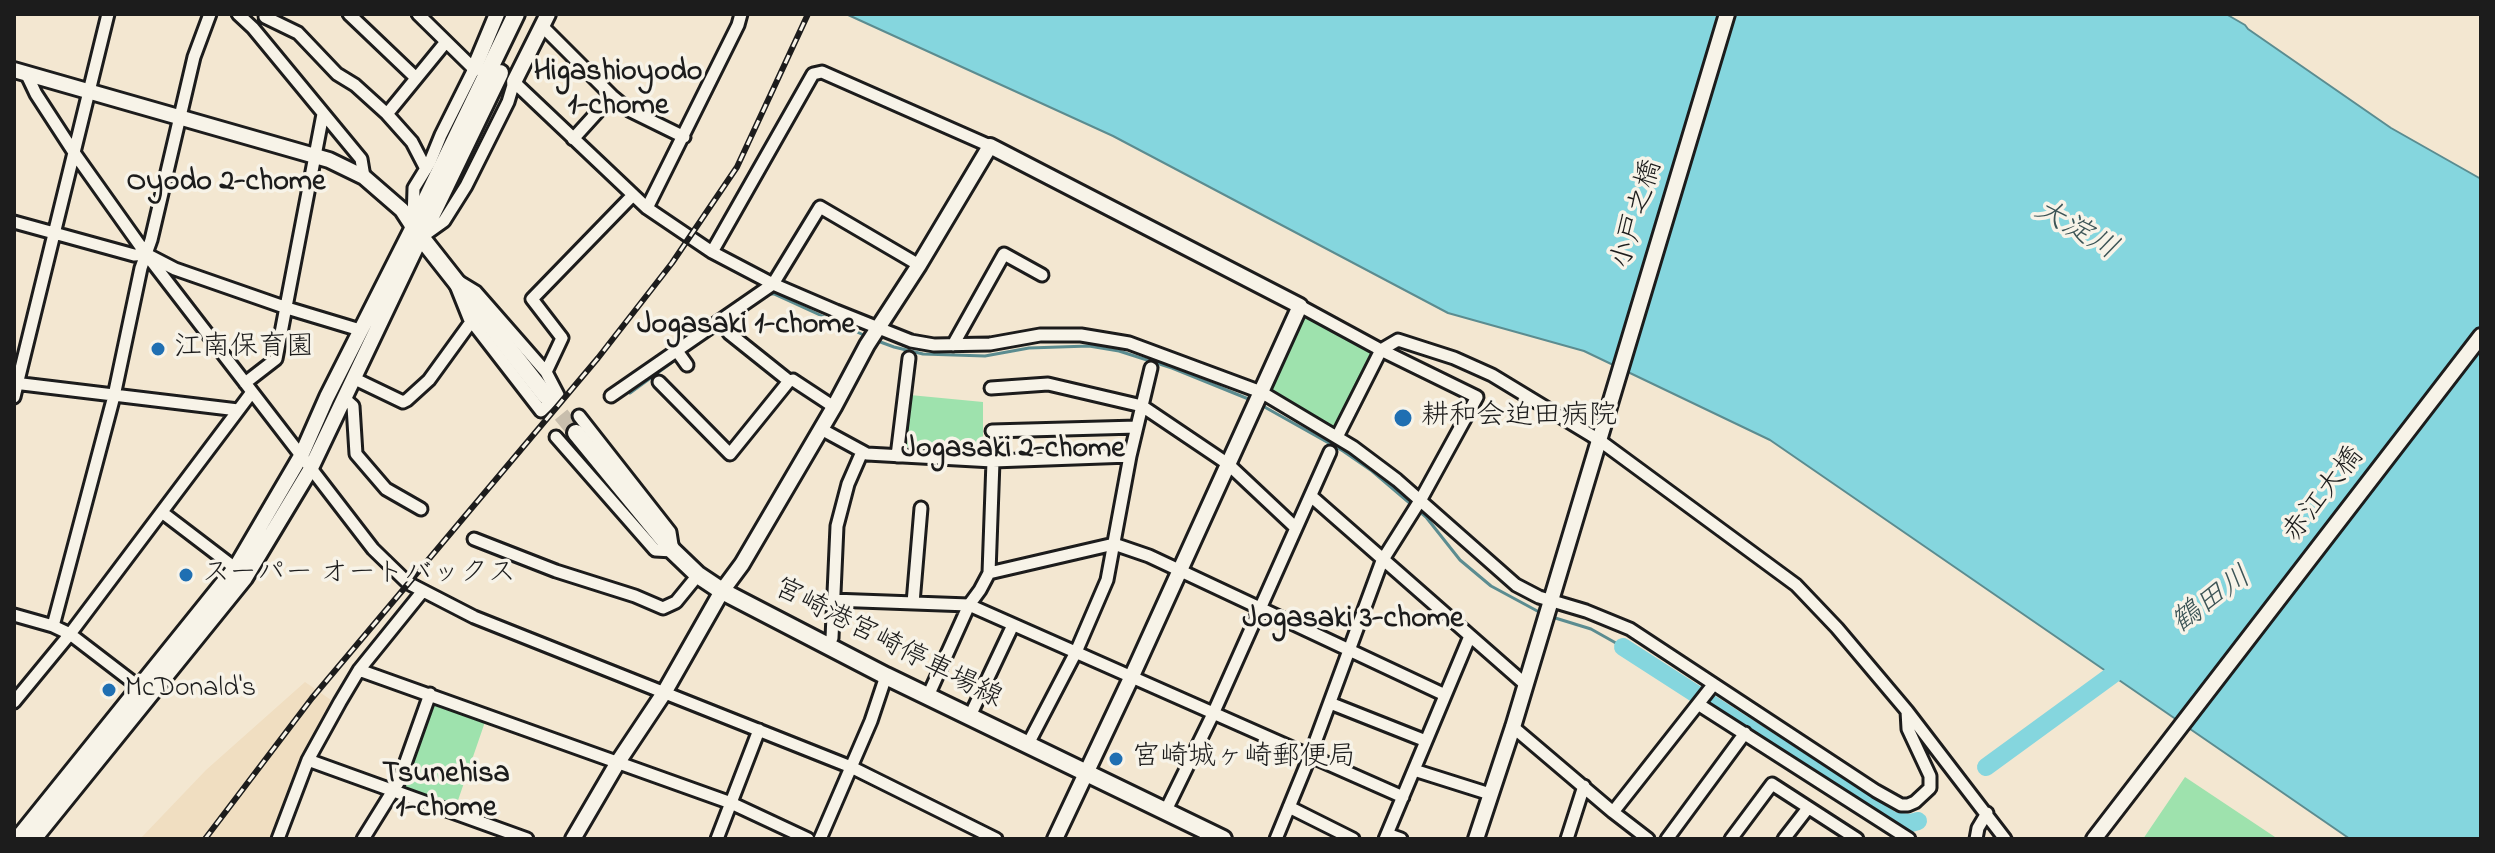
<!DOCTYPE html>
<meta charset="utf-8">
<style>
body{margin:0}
#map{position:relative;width:2495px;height:853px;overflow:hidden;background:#f3e7d1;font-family:"Indie Flower",sans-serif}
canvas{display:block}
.frame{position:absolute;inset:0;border:16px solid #1c1c1c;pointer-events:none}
</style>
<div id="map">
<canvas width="2495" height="853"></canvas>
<div class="frame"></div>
</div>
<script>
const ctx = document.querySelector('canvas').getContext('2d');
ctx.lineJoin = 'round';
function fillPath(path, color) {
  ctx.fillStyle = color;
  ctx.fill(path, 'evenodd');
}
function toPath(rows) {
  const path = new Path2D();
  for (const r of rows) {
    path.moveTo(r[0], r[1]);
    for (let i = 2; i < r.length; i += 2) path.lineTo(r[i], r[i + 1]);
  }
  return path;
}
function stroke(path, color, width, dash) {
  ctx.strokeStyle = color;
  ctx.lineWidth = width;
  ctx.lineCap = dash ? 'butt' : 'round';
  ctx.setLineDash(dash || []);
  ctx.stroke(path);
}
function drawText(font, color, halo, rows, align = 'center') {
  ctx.font = font + ' "Indie Flower","Klee One",sans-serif';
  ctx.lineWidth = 7;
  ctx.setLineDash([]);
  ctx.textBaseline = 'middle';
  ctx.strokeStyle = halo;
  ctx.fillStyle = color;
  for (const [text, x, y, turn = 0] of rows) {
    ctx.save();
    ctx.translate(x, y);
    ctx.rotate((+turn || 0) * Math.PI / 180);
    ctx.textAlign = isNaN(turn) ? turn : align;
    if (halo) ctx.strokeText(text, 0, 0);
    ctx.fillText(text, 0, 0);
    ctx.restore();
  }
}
const built = toPath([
 [305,682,334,702,314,736,272,839,140,839,206,770]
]);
const green = toPath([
 [1303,314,1374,353,1336,428,1269,388],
 [910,395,983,402,983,456,903,449],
 [436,702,486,719,455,809,404,791,401,787,430,703],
 [2185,777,2278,839,2143,839]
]);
const water = toPath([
 [846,14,2226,14,2245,25,2248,29,2391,128,2481,179,2481,839,2350,839,1770,440,1584,351,1448,313,1113,136,846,14]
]);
const stream = toPath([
 [765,294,774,294,868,337],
 [875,340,894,347,923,354,985,356,1029,348,1089,346,1119,351,1172,368,1251,400],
 [684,353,707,336],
 [630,393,678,358],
 [1261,405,1343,451,1372,471,1426,517,1460,560,1491,586,1541,613],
 [1552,617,1591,629,1623,647]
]);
const river = toPath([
 [1623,647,1893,821,1911,823,1918,821],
 [1986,767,2130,662]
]);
const secondaryTunnel = toPath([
 [546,396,576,433]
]);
const minor = toPath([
 [238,14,253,28,361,159,364,177],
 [349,14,415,77],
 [265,17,298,33,337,74,355,85,387,114,412,142,426,169],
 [542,26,612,96,629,110,684,137],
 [26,73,36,94,75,154,146,254,373,549,408,583,474,617,851,767,996,839],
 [387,114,445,43],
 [573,139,612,96],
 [647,208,738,25,741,14],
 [14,222,134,255,146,254,175,269,287,308,360,330],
 [413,222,414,188,430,162,441,135,474,69,418,14],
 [423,236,444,221,466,186,508,102,514,82,647,208,712,252,773,284,836,311,911,341,934,345,990,344,1040,335,1081,335,1129,343,1261,392,1353,447,1397,480,1516,585,1539,597,1586,611,1630,629,1876,791,1901,805,1908,805,1915,802,1930,788,1930,776,1908,729,1907,711],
 [712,252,813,74,822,72,990,146],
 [453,278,476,292,546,372,558,395,541,411,469,318,453,278],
 [729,333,789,381],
 [953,345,1004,254,1042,275],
 [677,351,687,365],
 [546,372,562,338,532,299,633,195],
 [353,378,403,402,407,400,429,380,471,322],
 [659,382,730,454,789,381,793,380,834,407],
 [14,383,238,410],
 [245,383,276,359,323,114],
 [991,388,1048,384,1142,406,1228,464,1296,528],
 [611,396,773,284,820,207,919,265],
 [14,397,108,14],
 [344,398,353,406,356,454,386,489,421,509],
 [821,429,867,454,993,461,1130,456],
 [992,431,1137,427],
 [556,437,655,550,673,551,670,532,579,416],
 [1337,437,1381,350,1398,340,1454,358,1492,375,1599,440,1796,585,1837,628,1907,711,2005,839],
 [897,456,909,358],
 [1311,496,1525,684],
 [163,513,239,571],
 [474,539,556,571,635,596,663,608,676,602,698,575],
 [989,573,1114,544,1149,556,1445,695],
 [832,600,969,605,1403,797],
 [913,603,921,508],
 [14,615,53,626,70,634,143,690],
 [53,626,114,396,141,268,151,240,194,57,210,14],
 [826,646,832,638,837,526,848,484,862,452],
 [359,670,731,803,808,839],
 [928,696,969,605,980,590,989,573,993,461],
 [14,702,70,634,252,392],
 [1330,703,1426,741],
 [1698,704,1909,839],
 [970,716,1013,625],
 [1513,727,1613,812,1648,839],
 [1028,744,1076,652,1107,580,1130,456,1151,368],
 [308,760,527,839],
 [1414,770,1490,794],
 [1289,807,1353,839],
 [1166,810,1213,714,1330,452],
 [1613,812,1713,685],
 [1387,834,1401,839],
 [278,839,308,760,340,702,359,670,422,592],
 [363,839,399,781,430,694],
 [717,839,759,730],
 [820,839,871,721,886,676],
 [1276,839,1310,756,1382,561,1421,499,1477,397,1381,350,1300,306],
 [1385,839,1470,636],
 [1567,839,1584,786],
 [1667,839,1745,733],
 [1731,839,1772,784,1857,839],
 [1784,839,1808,808],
 [1976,839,1978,828,1987,813]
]);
const tertiary = toPath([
 [474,69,497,14],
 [14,70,329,160,364,177,402,210,413,227,327,397,301,456,236,567,17,839],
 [514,82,548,14],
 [34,839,245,578,310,470,421,237],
 [573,839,618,762,664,693,722,591,742,564,834,407,867,345,919,265,990,146,1300,306,1131,678,1055,839],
 [1476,839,1513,727,1727,14],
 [2094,839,2481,336]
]);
const secondary = toPath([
 [516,14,413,227,546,396],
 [421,237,500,73],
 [576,433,673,551,698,575,722,591,886,676,1223,839]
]);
const rail = toPath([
 [205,839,312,698,598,358,672,263,737,167,808,14]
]);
const markers = [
 [158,349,8,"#1f6fb2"],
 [1403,418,10,"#1f6fb2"],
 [186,575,8,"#1f6fb2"],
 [109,690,8,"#1f6fb2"],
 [1116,759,8,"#1f6fb2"]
];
const streetNames = [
 ["小戸之橋",1639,215,-73],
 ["赤江大橋",2325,496,-52],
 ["宮崎港宮崎停車場線",887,645,27]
];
const poiNames = [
 ["江南保育園",174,349],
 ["耕和会迫田病院",1421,418],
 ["スーパー オートバックス",202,575],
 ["McDonald's",125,690],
 ["宮崎城ヶ崎郵便局",1132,759]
];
const neighbourhoodNames = [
 ["Higashioyodo",618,74],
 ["1-chome",618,108],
 ["Oyodo 2-chome",226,184],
 ["Jogasaki 1-chome",746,327],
 ["Jogasaki 2-chome",1013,451],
 ["Jogasaki 3-chome",1353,621],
 ["Tsunehisa",446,776],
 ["1-chome",446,810]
];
const waterNames = [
 ["大淀川",2075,232,30],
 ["鶴田川",2213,602,-36]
];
fillPath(built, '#f0dec1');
fillPath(green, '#9ee2ad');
fillPath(water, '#85d6de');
stroke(water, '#5b8c90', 2);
stroke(stream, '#5b8c90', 3);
stroke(river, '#85d6de', 18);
stroke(secondaryTunnel, '#c8bead', 16, [16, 8]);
stroke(minor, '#1c1c1c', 17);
stroke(tertiary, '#1c1c1c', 20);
stroke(secondary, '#1c1c1c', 22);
stroke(minor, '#f7f3e8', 11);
stroke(tertiary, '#f7f3e8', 14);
stroke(secondary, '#f7f3e8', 16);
stroke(rail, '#1c1c1c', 6);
stroke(rail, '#f7f3e8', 3, [9]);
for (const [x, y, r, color] of markers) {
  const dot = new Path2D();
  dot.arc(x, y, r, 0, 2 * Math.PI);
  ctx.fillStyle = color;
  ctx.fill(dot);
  stroke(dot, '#f7f3e8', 3);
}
drawText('28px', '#1c1c1c', '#f7f3e8', streetNames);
drawText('28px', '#1c1c1c', '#f7f3e8', poiNames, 'left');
drawText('bold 30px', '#1c1c1c', '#f7f3e8', neighbourhoodNames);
drawText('italic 30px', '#3c5456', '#f7f3e8', waterNames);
</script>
